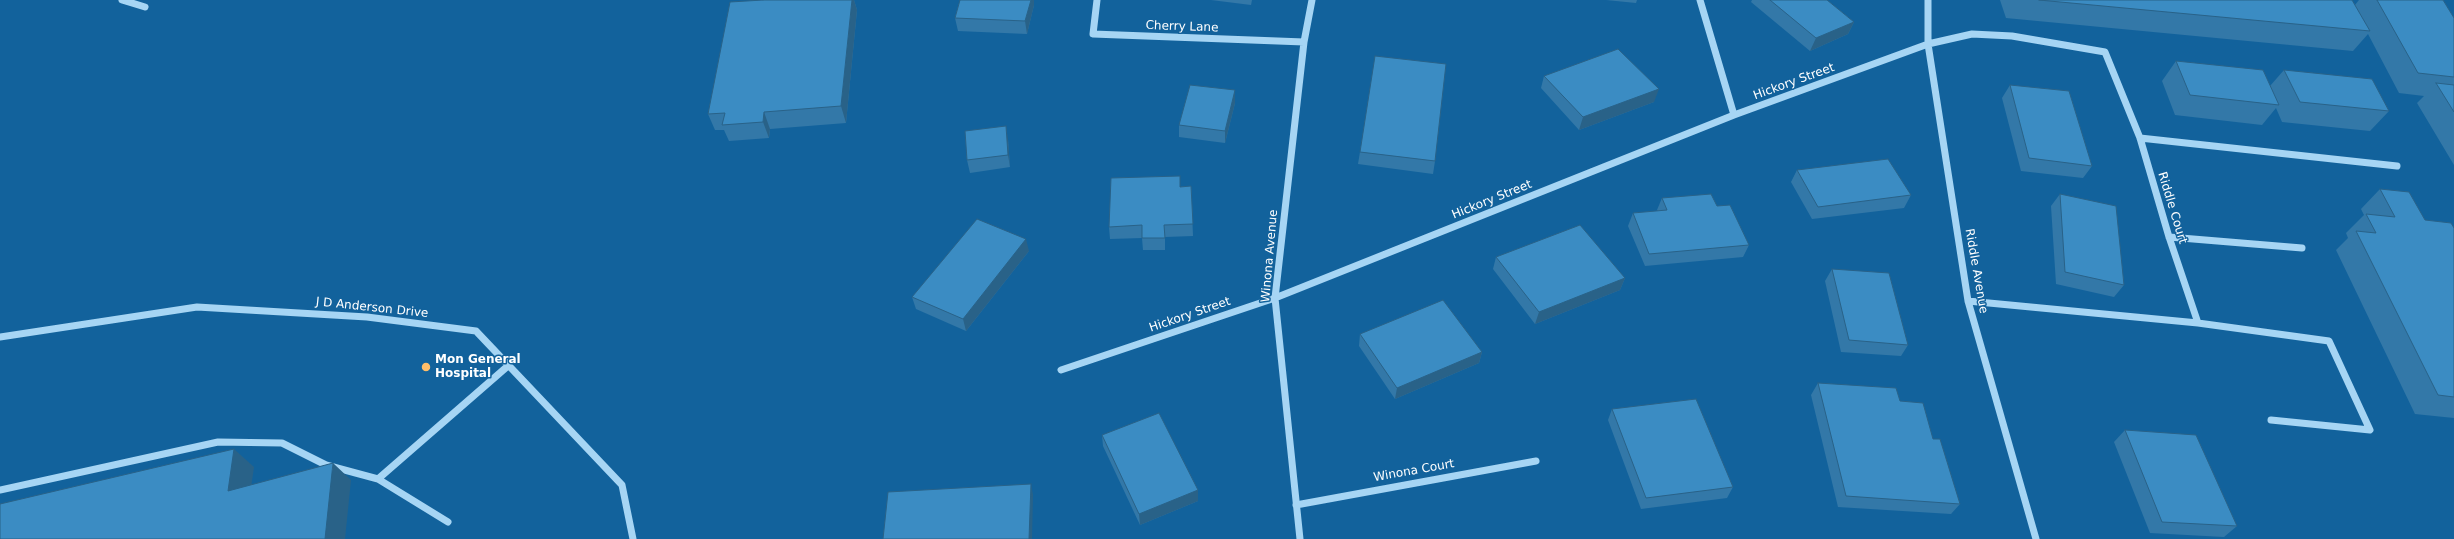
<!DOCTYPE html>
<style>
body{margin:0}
canvas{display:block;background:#12629c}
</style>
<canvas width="2454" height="539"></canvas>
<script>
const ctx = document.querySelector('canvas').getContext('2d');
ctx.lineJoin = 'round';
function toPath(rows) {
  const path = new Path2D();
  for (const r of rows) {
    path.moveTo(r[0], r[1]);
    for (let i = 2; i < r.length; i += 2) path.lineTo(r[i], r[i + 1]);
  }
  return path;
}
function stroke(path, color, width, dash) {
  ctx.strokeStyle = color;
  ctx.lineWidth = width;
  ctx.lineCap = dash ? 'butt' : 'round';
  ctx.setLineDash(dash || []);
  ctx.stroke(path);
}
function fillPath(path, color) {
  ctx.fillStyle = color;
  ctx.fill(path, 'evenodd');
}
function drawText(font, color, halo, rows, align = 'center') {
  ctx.font = font + ' "DejaVu Sans",sans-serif';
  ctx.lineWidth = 3;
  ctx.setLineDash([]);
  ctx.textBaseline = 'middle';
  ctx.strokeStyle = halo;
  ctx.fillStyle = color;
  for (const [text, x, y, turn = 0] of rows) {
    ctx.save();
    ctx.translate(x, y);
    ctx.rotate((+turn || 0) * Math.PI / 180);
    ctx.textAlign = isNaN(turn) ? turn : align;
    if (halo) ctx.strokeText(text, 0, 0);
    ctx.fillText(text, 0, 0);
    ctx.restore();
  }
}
const minor = toPath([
 [122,0,145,7],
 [1097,0,1093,34,1304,42],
 [1700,0,1734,115],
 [1928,0,1928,44,1968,301,2036,539],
 [2140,138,2397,166],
 [2169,237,2302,248],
 [2198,323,2329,341,2370,430,2271,420],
 [0,337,197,307,367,317,476,331,622,485,633,539],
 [1061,370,1275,298,1734,115,1928,44,1972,34,2012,36,2105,52,2140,138,2169,237,2198,323,1968,301],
 [378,479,509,365],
 [0,490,218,442,282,443,326,465,378,479,448,522],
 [1296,505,1536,461],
 [1300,539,1275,298,1304,42,1312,0]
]);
const wall = toPath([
 [763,0,854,0,857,10,846,123,770,129,769,138,729,141,724,130,715,130,708,114],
 [960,0,1034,0,1034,5,1027,34,958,31,955,18],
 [1211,0,1252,0,1251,5],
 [1606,0,1637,0,1636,3],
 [1752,0,1827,0,1854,22,1848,34,1810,51,1751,2],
 [2000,0,2352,0,2355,5,2359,0,2443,0,2454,18,2454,165,2417,103,2424,96,2399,93,2368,34,2353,51,2006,18],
 [2176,61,2270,86,2284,70,2389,111,2370,131,2282,122,2276,108,2262,125,2175,115,2162,81],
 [1544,76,1654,102,1579,130,1541,88],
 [2010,85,2092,166,2083,178,2021,171,2002,98],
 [1235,90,1235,103,1225,143,1179,137,1179,125],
 [1008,139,1010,167,970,173,967,160],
 [1360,152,1435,161,1433,174,1358,164],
 [1797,170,1911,195,1904,208,1812,219,1791,182],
 [1191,186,1193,236,1165,237,1165,250,1143,250,1142,238,1110,239,1109,227],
 [2380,189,2425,220,2454,228,2454,418,2415,414,2336,250,2348,238,2346,233,2364,215,2361,209],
 [2060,194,2124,285,2114,297,2056,284,2051,206],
 [1662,198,1717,206,1749,245,1743,257,1645,266,1628,226,1633,213,1658,211,1657,210],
 [1029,251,966,331,916,309,912,297],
 [1496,257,1625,278,1620,290,1535,324,1493,269],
 [1832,269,1908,345,1901,356,1841,352,1825,281],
 [1360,334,1482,352,1479,363,1395,399,1359,346],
 [1818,383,1900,401,1933,439,1960,504,1951,514,1838,507,1811,395],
 [1612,409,1733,487,1727,498,1641,509,1608,420],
 [2125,430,2237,526,2224,537,2150,533,2114,442],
 [1102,435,1198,490,1198,501,1140,525,1103,446]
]);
const shadedWall = toPath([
 [852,0,854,0,857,10,846,123,841,106],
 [1031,0,1034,0,1034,5,1027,34,1025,21],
 [1854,22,1848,34,1810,51,1816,38],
 [1659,89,1654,102,1579,130,1583,117],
 [1235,90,1235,103,1225,143,1225,131],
 [764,112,770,129,769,138,763,122],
 [1006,126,1008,139,1010,167,1008,155],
 [1026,239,1029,251,966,331,963,319],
 [1625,278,1620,290,1535,324,1539,312],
 [1482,352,1479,363,1395,399,1397,388],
 [234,449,254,467,248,508,228,491],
 [333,463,351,480,345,539,325,539],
 [1031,484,1033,495,1032,539,1029,539],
 [1198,490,1198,501,1140,525,1139,514]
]);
const building = toPath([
 [763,0,852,0,841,106,764,112,763,122,722,125,725,113,708,114,730,2,763,0],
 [960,0,1031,0,1025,21,955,18,960,0],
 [1770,0,1827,0,1854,22,1816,38,1770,0],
 [2039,0,2352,0,2370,31,2039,0],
 [2377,0,2443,0,2454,18,2454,77,2418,73,2377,0],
 [1618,49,1659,89,1583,117,1544,76,1618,49],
 [1375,56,1446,64,1435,161,1360,152,1375,56],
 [2176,61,2263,70,2279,105,2190,95,2176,61],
 [2284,70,2372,79,2389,111,2300,102,2284,70],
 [2436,83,2454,85,2454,112,2436,83],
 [1190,85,1235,90,1225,131,1179,125,1190,85],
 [2010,85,2069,91,2092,166,2029,158,2010,85],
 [1006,126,1008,155,967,160,965,131,1006,126],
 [1888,159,1911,195,1818,207,1797,170,1888,159],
 [1180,176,1180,187,1191,186,1193,224,1164,225,1165,238,1142,238,1142,225,1109,227,1111,178,1180,176],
 [2380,189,2409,192,2425,220,2451,223,2454,228,2454,397,2438,395,2356,231,2376,233,2366,214,2395,217,2380,189],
 [1711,194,1717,206,1730,205,1749,245,1649,254,1633,213,1667,210,1662,198,1711,194],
 [2060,194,2116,206,2124,285,2065,272,2060,194],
 [977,219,1026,239,963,319,912,297,977,219],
 [1580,225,1625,278,1539,312,1496,257,1580,225],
 [1832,269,1889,273,1908,345,1849,340,1832,269],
 [1443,300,1482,352,1397,388,1360,334,1443,300],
 [1818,383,1896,388,1900,401,1923,403,1933,439,1940,439,1960,504,1846,496,1818,383],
 [1696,399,1733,487,1646,498,1612,409,1696,399],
 [1159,413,1198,490,1139,514,1102,435,1159,413],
 [2125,430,2196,435,2237,526,2162,522,2125,430],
 [234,449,228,491,333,463,325,539,0,539,0,504,234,449],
 [1031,484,1029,539,883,539,888,492,1031,484]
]);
const markers = [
 [426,367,5,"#ffbe69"]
];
const streetNames = [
 ["Cherry Lane",1182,27,2],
 ["Hickory Street",1794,82,-20],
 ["Hickory Street",1492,200,-22],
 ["Riddle Court",2172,208,73],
 ["Winona Avenue",1270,256,-85],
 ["Riddle Avenue",1976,271,80],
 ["J D Anderson Drive",372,308,6],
 ["Hickory Street",1190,315,-19],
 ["Winona Court",1414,471,-10]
];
const poiNames = [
 ["Mon General",435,360],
 ["Hospital",435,374]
];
stroke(minor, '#a6d5f4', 7);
fillPath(wall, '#3378a8');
fillPath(shadedWall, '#296288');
fillPath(building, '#3b8cc3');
stroke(building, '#296288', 1);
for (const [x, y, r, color] of markers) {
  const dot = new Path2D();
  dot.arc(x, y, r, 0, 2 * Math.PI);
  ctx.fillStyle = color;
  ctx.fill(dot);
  stroke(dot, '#12629c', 1.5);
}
drawText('12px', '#fff', '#12629c', streetNames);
drawText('bold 12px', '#fff', '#12629c', poiNames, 'left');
</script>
